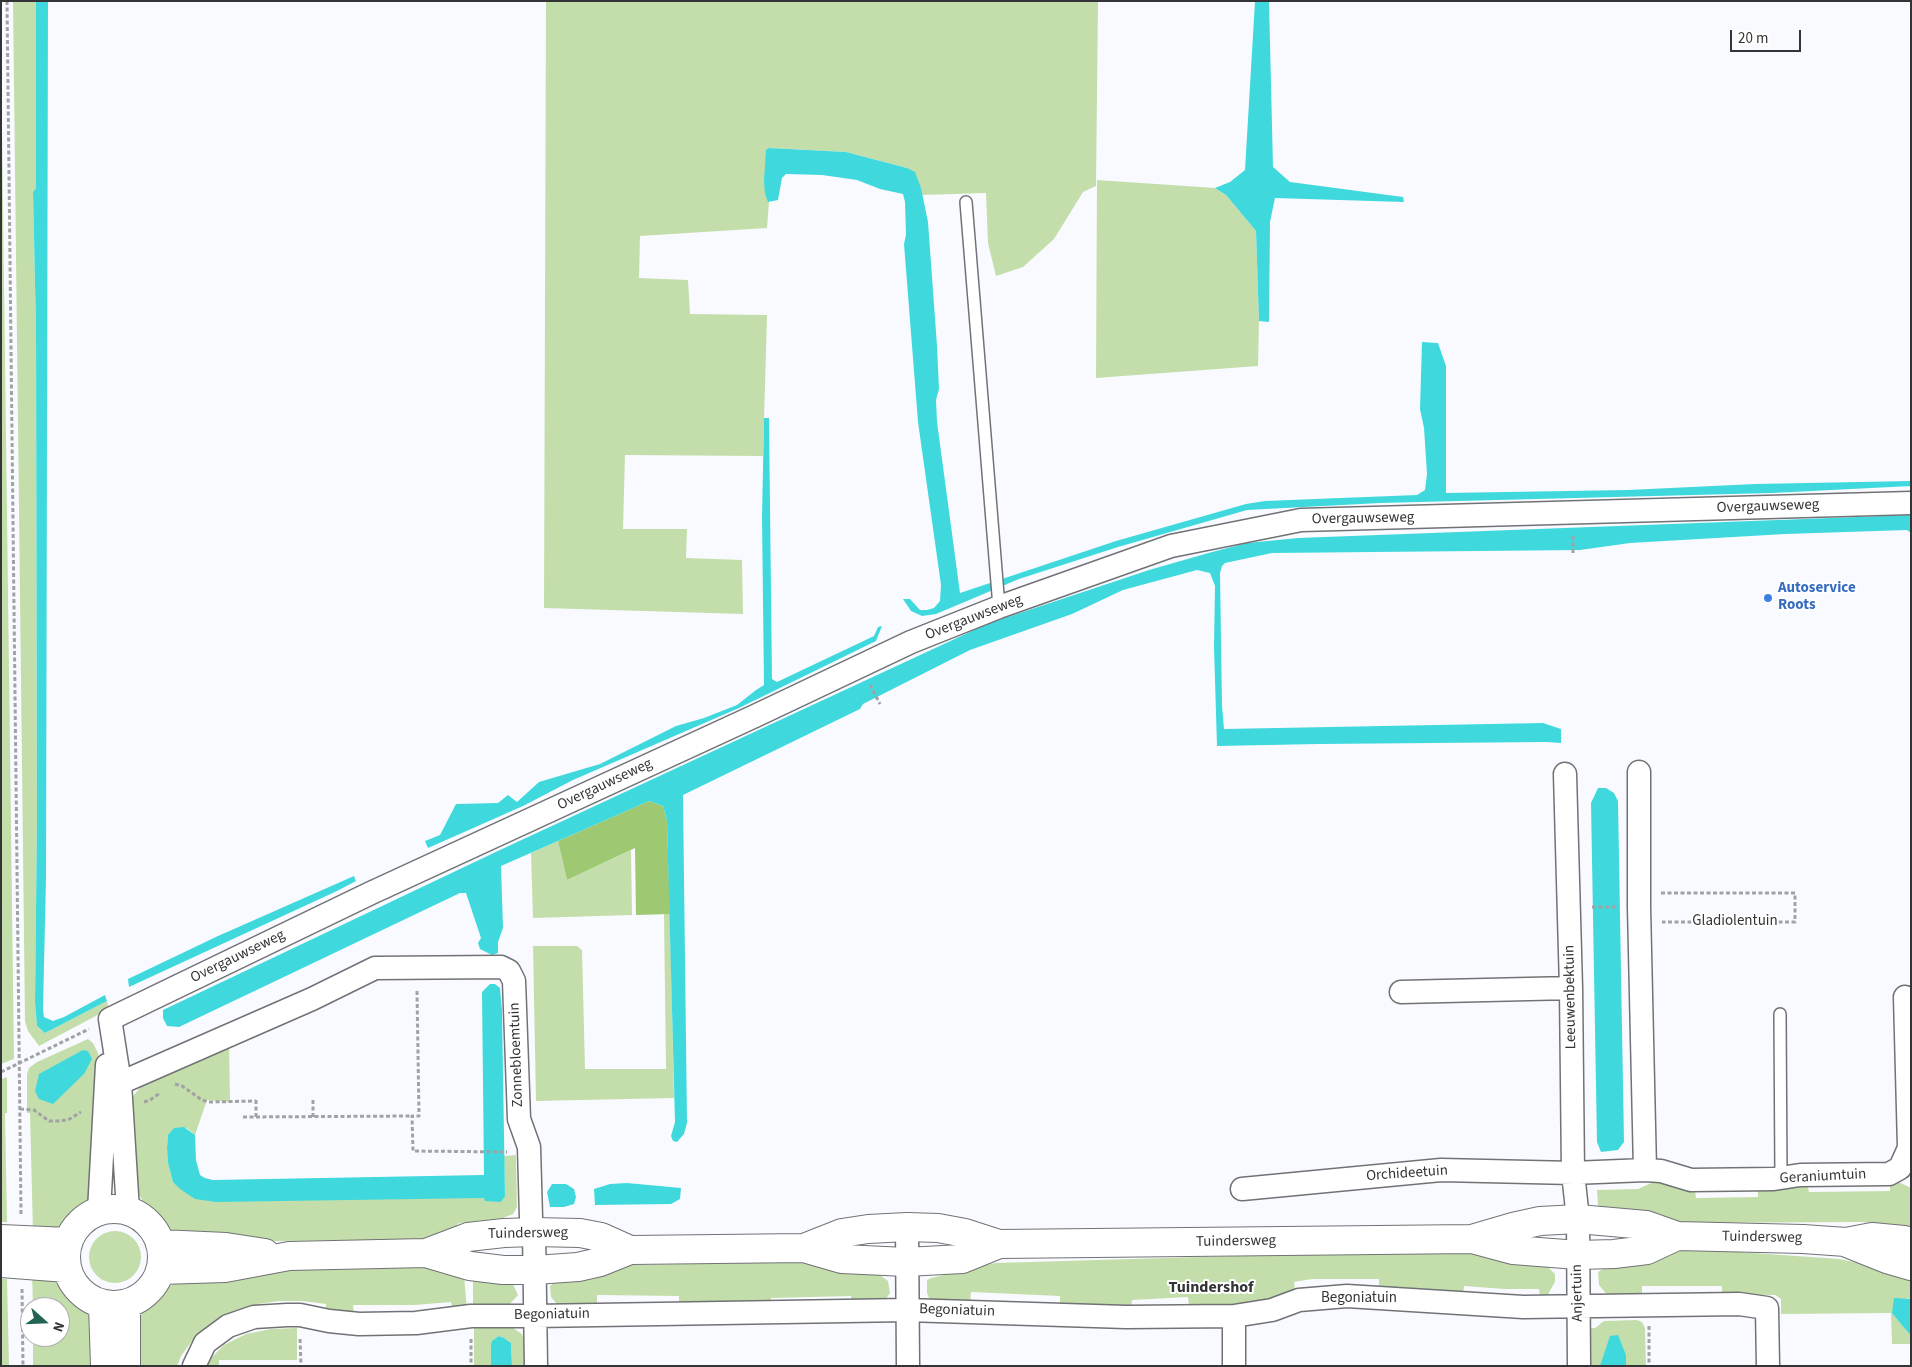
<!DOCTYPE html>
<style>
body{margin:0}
#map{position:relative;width:1912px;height:1367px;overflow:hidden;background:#f9faff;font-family:"Source Sans 3",sans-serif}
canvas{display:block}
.frame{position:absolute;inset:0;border:2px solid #333435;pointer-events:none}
.north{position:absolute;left:20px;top:1297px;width:50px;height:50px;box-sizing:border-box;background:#fff;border:1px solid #adaeae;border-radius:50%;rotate:110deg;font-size:14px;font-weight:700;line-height:20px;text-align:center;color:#333435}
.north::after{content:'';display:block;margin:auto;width:18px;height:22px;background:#226453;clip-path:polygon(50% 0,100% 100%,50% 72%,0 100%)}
.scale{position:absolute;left:1730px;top:30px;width:71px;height:22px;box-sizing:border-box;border:2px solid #333435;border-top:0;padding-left:6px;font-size:15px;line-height:18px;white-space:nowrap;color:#333435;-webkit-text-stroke:4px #fff;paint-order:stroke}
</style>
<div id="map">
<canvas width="1912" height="1367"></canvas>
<div class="frame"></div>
<div class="north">N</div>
<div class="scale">20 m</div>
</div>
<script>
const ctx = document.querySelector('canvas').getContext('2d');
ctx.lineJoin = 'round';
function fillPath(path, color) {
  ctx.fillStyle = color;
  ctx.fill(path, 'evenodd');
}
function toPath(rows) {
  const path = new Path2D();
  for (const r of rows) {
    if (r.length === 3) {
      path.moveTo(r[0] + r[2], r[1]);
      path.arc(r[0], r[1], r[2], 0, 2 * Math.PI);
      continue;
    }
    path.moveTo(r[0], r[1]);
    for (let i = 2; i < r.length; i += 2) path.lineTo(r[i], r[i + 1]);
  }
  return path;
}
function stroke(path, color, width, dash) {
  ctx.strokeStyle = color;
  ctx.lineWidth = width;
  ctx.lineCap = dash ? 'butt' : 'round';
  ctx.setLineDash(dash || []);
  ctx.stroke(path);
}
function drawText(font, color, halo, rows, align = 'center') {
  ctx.font = font + ' "Source Sans 3",sans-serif';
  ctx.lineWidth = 4;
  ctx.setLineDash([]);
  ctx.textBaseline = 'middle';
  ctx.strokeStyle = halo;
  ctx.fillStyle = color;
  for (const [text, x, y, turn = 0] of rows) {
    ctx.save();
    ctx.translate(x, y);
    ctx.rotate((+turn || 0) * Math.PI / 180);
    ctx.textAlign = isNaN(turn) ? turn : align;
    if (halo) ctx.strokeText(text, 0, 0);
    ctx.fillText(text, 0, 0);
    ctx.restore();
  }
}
const green = toPath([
 [13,1,36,1,36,188,33,192,36,329,37,817,35,1003,37,1026,45,1033,107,1001,109,1009,39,1046,28,1031,25,1021],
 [546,1,1098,1,1096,186,1083,192,1054,239,1023,267,996,276,988,243,986,193,922,195,921,188,907,168,846,152,769,148,765,194,769,202,767,228,640,236,639,278,688,280,690,314,767,315,763,456,625,455,623,529,687,529,686,558,742,560,743,614,544,608],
 [1,48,14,1059,1,1064],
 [1097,180,1215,188,1226,195,1256,231,1259,321,1258,366,1096,378],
 [558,841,567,880,631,850,632,915,533,918,531,853],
 [664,914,670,914,674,1098,536,1101,533,946,577,946,582,950,585,1069,666,1069],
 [88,1039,93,1043,98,1053,100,1070,88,1201,77,1213,59,1227,33,1232,30,1113,27,1113,27,1074,29,1068,37,1062],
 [229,1040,230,1102,207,1100,195,1135,187,1128,168,1135,167,1148,168,1163,173,1182,505,1196,504,1156,516,1155,517,1207,513,1214,503,1218,460,1223,457,1224,458,1230,436,1237,422,1240,277,1241,175,1234,166,1229,146,1209,139,1194,131,1096,133,1096,146,1081],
 [7,1077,7,1113,5,1113,7,1222,1,1222,1,1079],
 [1658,1180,1695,1189,1696,1198,1758,1197,1758,1189,1807,1184,1809,1192,1890,1191,1890,1183,1901,1183,1911,1188,1911,1233,1881,1224,1862,1222,1678,1223,1607,1210,1598,1206,1597,1190,1638,1189],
 [115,1257,26],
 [1696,1249,1839,1259,1889,1269,1911,1277,1911,1299,1908,1298,1892,1312,1911,1336,1911,1344,1892,1344,1891,1313,1781,1314,1781,1299,1775,1295,1722,1294,1722,1286,1642,1286,1642,1296,1609,1297,1599,1285,1598,1272,1603,1269,1667,1253],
 [1474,1253,1548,1267,1555,1274,1555,1282,1547,1296,1540,1297,1539,1289,1505,1289,1464,1286,1463,1295,1379,1289,1379,1279,1312,1279,1294,1282,1295,1291,1256,1304,1189,1306,1188,1297,1132,1300,1131,1308,1060,1307,1060,1296,971,1292,970,1303,934,1302,929,1298,927,1293,927,1280,931,1278,995,1263,1270,1255],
 [801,1262,850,1273,880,1275,888,1281,890,1293,885,1300,853,1305,851,1296,771,1298,771,1309,679,1307,679,1296,597,1295,597,1307,567,1308,557,1304,551,1297,550,1286,559,1279,632,1265],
 [430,1265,464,1276,467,1309,453,1310,451,1302,415,1305,353,1305,354,1314,326,1313,326,1304,302,1301,279,1301,258,1304,260,1313,219,1329,215,1321,197,1334,181,1356,177,1366,135,1366,136,1326,144,1308,158,1294,173,1284,293,1268],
 [32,1271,57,1278,88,1314,94,1324,97,1366,33,1366,33,1337,60,1337,60,1307,33,1307],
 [473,1275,502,1279,513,1284,518,1295,507,1307,473,1309],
 [1,1279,7,1279,9,1366,1,1366],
 [1637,1320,1642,1322,1645,1328,1646,1366,1588,1366,1589,1328,1595,1328,1604,1321],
 [474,1326,510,1326,522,1334,526,1345,527,1366,512,1366,511,1343,504,1338,499,1336,491,1345,491,1366,474,1366],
 [297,1328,297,1360,219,1360,219,1366,205,1366,209,1360,224,1345,246,1334,271,1329]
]);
const forest = toPath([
 [649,801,663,806,667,821,670,914,636,915,635,848,567,880,558,841]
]);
const water = toPath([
 [36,1,48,1,46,878,43,1010,44,1017,53,1021,64,1017,105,995,107,1001,45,1033,37,1026,35,1003,37,817,36,329,33,192,36,188],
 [1255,1,1269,1,1273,167,1290,182,1403,197,1404,202,1275,198,1270,222,1269,322,1259,321,1256,231,1226,195,1215,188,1230,182,1245,170],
 [769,148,846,152,907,168,915,172,921,188,928,222,937,346,939,389,936,400,937,422,960,593,1116,541,1246,504,1265,501,1417,495,1425,490,1427,474,1424,428,1420,409,1422,342,1438,343,1446,366,1446,493,1628,490,1755,484,1911,481,1911,486,1772,493,1380,503,1247,510,1118,547,1019,579,936,614,922,616,911,611,903,599,910,599,920,610,927,610,934,608,940,601,941,585,918,422,904,244,906,235,905,202,903,194,880,189,857,180,822,175,786,174,782,178,778,200,768,202,765,194,764,181,766,150],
 [764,418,769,418,772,679,777,682,874,636,878,627,882,626,876,641,739,708,573,780,523,806,428,848,425,841,440,835,456,804,498,803,508,795,517,802,539,782,600,764,676,726,704,718,737,705,756,690,764,685,762,517],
 [1911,515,1911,533,1907,530,1785,534,1630,543,1580,550,1272,553,1225,563,1222,566,1220,573,1222,706,1224,729,1543,723,1561,729,1561,743,1546,742,1319,744,1217,746,1214,647,1215,586,1210,573,1197,570,1123,590,1072,614,970,650,863,704,860,709,683,795,687,1123,684,1134,677,1142,673,1141,671,1136,675,1122,667,821,663,806,649,801,501,866,503,928,498,942,498,953,492,955,480,949,478,943,481,938,466,893,460,893,179,1027,167,1026,163,1018,163,1010,500,850,987,624,1149,570,1212,552,1247,543,1298,538],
 [1598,788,1606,788,1614,793,1618,801,1624,1142,1618,1150,1601,1152,1597,1142,1591,803],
 [354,876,356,881,337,891,129,987,128,979,218,936],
 [490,984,495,984,500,988,502,1011,505,1196,501,1202,485,1201,484,1198,216,1202,195,1199,180,1189,173,1182,168,1163,167,1148,168,1135,174,1128,184,1127,195,1135,196,1160,200,1175,205,1178,213,1180,484,1175,482,992],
 [83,1050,88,1051,92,1059,84,1074,53,1104,39,1099,35,1091,39,1074],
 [627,1183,681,1188,680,1199,671,1204,595,1205,594,1189,610,1184],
 [552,1184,566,1184,574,1189,576,1197,574,1204,564,1207,550,1207,547,1192],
 [1894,1298,1911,1299,1911,1336,1892,1313],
 [1618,1335,1626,1355,1626,1366,1600,1366,1610,1336],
 [499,1336,504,1338,511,1343,512,1366,491,1366,491,1345,492,1341]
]);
const path = toPath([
 [7,1,21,1214],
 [1573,536,1573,553],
 [870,685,880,704],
 [1661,893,1795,893,1795,922,1662,922],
 [1592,907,1616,907],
 [417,991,419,1116,412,1116,413,1151,507,1152],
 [1,1072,89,1029],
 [175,1084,182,1086,202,1100,209,1102,256,1101],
 [144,1102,150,1100,160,1093],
 [20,1109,34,1110,49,1121,57,1121,68,1120,81,1112],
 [243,1117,412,1116],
 [256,1117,256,1098],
 [313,1117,313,1098],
 [22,1289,23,1366],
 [1649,1326,1649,1366],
 [300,1339,301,1366],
 [471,1339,471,1366]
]);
const lane = toPath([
 [966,202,999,607],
 [1780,1014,1781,1178]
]);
const street = toPath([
 [1639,772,1639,907,1645,1170],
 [1565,774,1571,988,1573,1173,1578,1219,1579,1366],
 [1401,992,1571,988],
 [110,1019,371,893,755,716,911,642,999,607,1171,546,1301,520,1911,503],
 [110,1019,120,1083,128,1211],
 [120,1083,312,999,375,968,501,967,509,971,514,981,519,1119,529,1147,531,1218,534,1232,536,1366],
 [1242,1189,1441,1170,1573,1173,1645,1170,1661,1171,1691,1180,1774,1179,1800,1175,1889,1174,1900,1168,1909,1148,1905,997],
 [99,1211,107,1065],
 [907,1227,908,1366],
 [1234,1316,1234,1366],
 [194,1366,205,1343,228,1326,254,1317,287,1315,300,1315,329,1321,359,1324,416,1323,471,1316,535,1316,907,1310,1126,1317,1234,1316,1272,1310,1299,1300,1347,1296,1523,1307,1739,1304,1767,1308,1768,1366]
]);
const secondary = toPath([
 [114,1257,48],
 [1,1239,68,1242],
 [1472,1239,1513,1227,1540,1221,1578,1219,1646,1225,1677,1236,1803,1239,1846,1242,1872,1237,1904,1240,1911,1242],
 [1847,1243,1887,1259,1911,1266],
 [160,1244,226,1247,265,1253],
 [804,1248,842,1233,868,1229,907,1227,938,1228,965,1233,999,1244,1472,1239,1513,1250,1578,1255,1614,1254,1647,1250,1677,1236],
 [426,1253,468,1237,504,1233,534,1232,580,1233,601,1237,630,1250],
 [1,1263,67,1268],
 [160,1270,225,1268,289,1256,426,1253,470,1266,503,1270,535,1270,578,1267,600,1262,630,1250,804,1248,842,1259,906,1262,962,1259,999,1244],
 [103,1305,105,1366],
 [126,1366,126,1304]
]);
const markers = [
 [1768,598,5,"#3f7fe0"]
];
const streetNames = [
 ["Overgauwseweg",1768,507,-2],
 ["Overgauwseweg",1363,519,-1],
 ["Overgauwseweg",974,618,-21],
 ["Overgauwseweg",605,785,-25],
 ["Gladiolentuin",1735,922],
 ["Overgauwseweg",238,957,-26],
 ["Leeuwenbektuin",1571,997,-91],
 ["Zonnebloemtuin",517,1055,-92],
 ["Orchideetuin",1407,1174,-4],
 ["Geraniumtuin",1823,1177,-3],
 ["Tuindersweg",528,1234,-1],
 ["Tuindersweg",1762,1238,1],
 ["Tuindersweg",1236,1242,-1],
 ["Anjertuin",1578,1293,-91],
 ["Begoniatuin",1359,1299],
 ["Begoniatuin",957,1311,2],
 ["Begoniatuin",552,1315,-1]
];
const shopNames = [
 ["Autoservice",1778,589],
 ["Roots",1778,606]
];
const neighbourhoodNames = [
 ["Tuindershof",1211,1288]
];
fillPath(green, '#c3deaa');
fillPath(forest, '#9ec871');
fillPath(water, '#3fd9dd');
stroke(lane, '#717276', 14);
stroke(street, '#717276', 25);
stroke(secondary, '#717276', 30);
stroke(path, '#a1a2a5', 3, [4, 2.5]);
stroke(lane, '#fff', 11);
stroke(street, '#fff', 22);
stroke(secondary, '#fff', 28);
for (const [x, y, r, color] of markers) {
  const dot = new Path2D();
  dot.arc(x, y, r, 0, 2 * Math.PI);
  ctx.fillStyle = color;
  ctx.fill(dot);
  stroke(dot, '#fff', 2);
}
drawText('15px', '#333435', '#fff', streetNames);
drawText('bold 15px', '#366cbe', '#fff', shopNames, 'left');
drawText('bold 16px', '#333435', '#fff', neighbourhoodNames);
</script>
